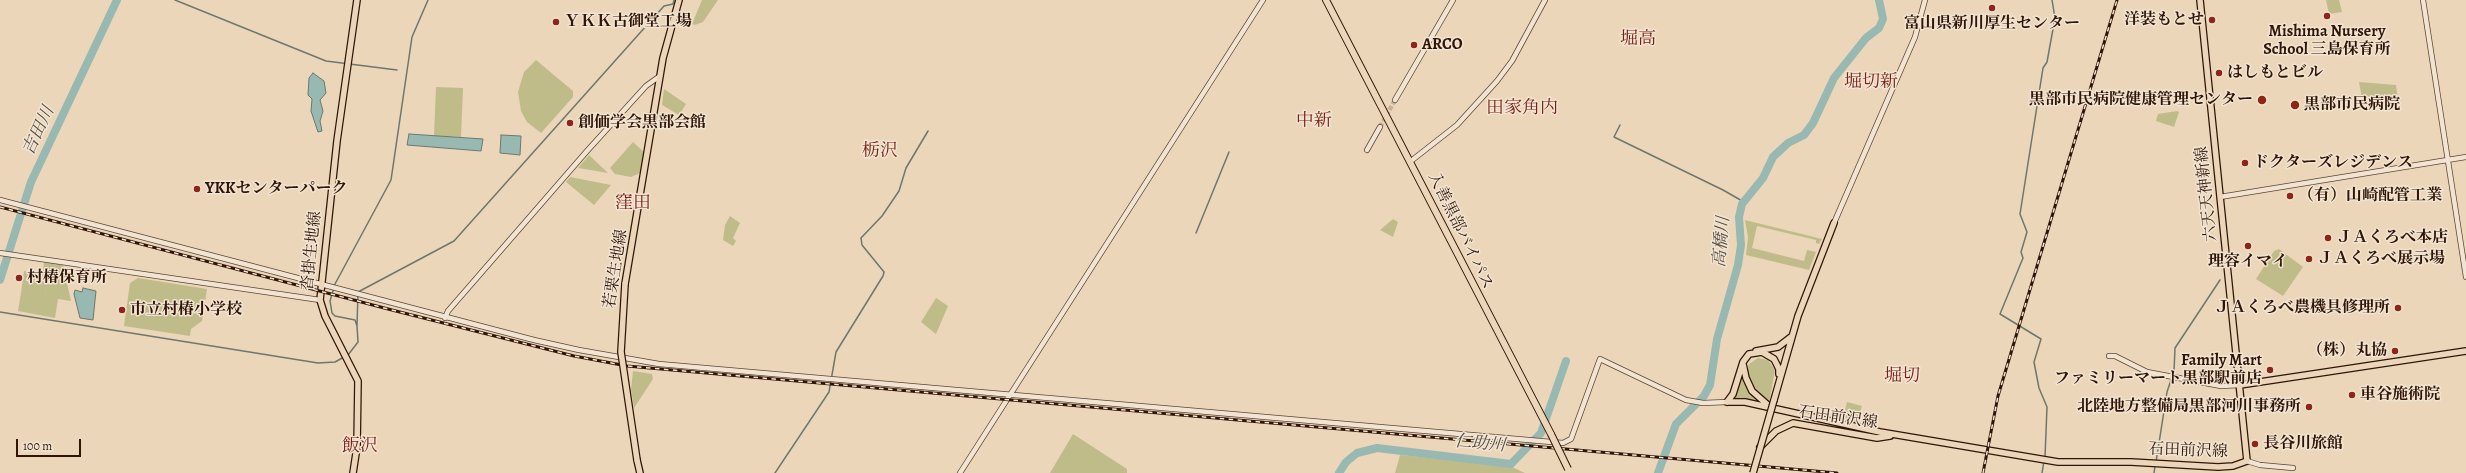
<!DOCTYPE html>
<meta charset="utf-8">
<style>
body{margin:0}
#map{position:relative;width:2466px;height:473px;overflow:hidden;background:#ebd6b9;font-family:Alegreya,serif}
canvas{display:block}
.scale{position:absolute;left:16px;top:439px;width:65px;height:18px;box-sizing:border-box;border:2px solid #301507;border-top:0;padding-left:5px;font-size:12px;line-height:14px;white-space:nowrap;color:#301507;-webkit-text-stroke:3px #f2e4d2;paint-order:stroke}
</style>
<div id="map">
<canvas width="2466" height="473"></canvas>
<div class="scale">100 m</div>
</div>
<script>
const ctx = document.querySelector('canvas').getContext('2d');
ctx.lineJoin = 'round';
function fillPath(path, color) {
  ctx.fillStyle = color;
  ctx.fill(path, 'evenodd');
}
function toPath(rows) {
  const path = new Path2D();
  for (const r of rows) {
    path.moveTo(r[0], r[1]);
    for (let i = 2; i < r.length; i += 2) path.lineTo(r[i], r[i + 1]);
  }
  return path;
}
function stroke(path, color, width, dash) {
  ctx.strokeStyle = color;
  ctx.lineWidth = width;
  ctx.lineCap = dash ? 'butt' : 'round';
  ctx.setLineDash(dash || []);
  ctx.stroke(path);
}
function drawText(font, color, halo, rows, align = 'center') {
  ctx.font = font + ' Alegreya,"Noto Serif JP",serif';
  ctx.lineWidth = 3;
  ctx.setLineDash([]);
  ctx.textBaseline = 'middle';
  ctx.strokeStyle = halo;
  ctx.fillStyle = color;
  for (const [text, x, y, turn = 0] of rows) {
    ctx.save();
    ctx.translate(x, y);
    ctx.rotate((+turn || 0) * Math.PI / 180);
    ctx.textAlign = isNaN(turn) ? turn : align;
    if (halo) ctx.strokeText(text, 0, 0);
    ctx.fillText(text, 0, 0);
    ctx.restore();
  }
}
const green = toPath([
 [702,0,718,0,703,22,695,25,692,24],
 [2326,0,2339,0,2342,12,2329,14],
 [536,60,573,91,573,97,541,133,527,122,521,111,518,92,524,72],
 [2359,82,2396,85,2398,99,2362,98],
 [436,87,463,88,461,137,434,136],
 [664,89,686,104,679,115,662,105],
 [2177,111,2179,112,2174,127,2156,121,2158,114],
 [633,142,644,152,640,173,631,177,615,174,610,168],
 [589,155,608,173,578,168],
 [570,177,611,185,594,205,566,182],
 [730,216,740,223,733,238,736,241,733,246,723,240,725,225],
 [1393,219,1398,222,1393,237,1380,230],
 [1745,220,1822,239,1819,244,1816,243,1816,240,1757,226,1752,248,1804,261,1807,250,1816,252,1809,270,1746,255,1748,237],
 [2279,249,2303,267,2283,296,2256,279,2274,251],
 [44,262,63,265,71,301,58,299,55,318,18,311,21,293,37,295,21,293,24,271,43,274,40,296],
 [138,278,207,289,202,321,191,329,190,336,124,326,130,283],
 [936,298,948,306,936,334,921,322],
 [1758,358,1768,360,1775,370,1769,403,1757,394,1749,379,1747,370,1749,364],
 [633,371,652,374,653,379,634,408,631,390],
 [1742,375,1749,392,1762,403,1733,400],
 [1847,402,1862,406,1857,425,1842,422],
 [1073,434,1127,469,1127,473,1050,473],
 [1400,455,1510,466,1525,473,1395,473]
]);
const water = toPath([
 [313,73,324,81,326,93,320,100,323,111,320,121,322,131,318,132,311,111,312,99,308,95,309,78,313,73],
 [409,134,483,139,481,151,407,145,409,134],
 [501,135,521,136,520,155,500,153,501,135],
 [83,288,96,291,93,320,80,318,74,294,75,290,82,292,83,288]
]);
const stream = toPath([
 [175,0,326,61,397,70],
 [1620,125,1614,137,1723,190,1744,202],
 [1196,233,1229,152],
 [0,312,318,363,335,362,344,357],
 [357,326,358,292,454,241,664,6,673,4,674,0],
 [348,355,358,342,357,326,355,320,335,316,332,313,330,301,335,284,391,180,412,37,428,0],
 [2045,457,2047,407,2039,388,2034,362,2041,339,2000,314,2023,258,2021,252,2027,232,2020,214,2043,68,2047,62,2055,18,2052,0],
 [2156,462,2167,392,2174,371,2175,348,2220,280],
 [775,473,829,392,836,352,883,276,884,272,862,245,861,238,882,216,899,191,906,168,928,131],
 [2042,473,2044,461],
 [2154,473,2155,466]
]);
const river = toPath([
 [0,280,31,182,117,0],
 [1339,473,1346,462,1357,453,1377,448,1511,464,1541,433,1566,361],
 [1658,473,1676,424,1704,396,1710,385,1717,339,1738,265,1741,245,1739,217,1742,204,1763,178,1773,157,1788,143,1804,135,1813,123,1834,78,1866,38,1879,28,1883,19,1879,0]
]);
const minorTunnel = toPath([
 [1380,127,1395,100]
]);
const minor = toPath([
 [2423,0,2466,277],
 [1395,100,1453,0],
 [1367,150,1380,127],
 [1411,161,1457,125,1497,81,1512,61,1545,0],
 [2220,197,2466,157],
 [0,200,534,340,579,350,659,364,1563,443,1571,439,1600,359,1686,400,1703,403,1727,402],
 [1834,223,1915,37,1925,0],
 [0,253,320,300],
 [445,318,448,311,587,151,646,86,660,76],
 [2109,356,2115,356,2147,372,2221,386,2240,385],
 [2247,461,2260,465,2293,468],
 [960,473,1263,0]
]);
const major = toPath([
 [625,284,663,58,679,0],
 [1756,351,1778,347,1791,337],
 [1743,364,1746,378,1752,391,1769,406],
 [2240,385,2466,351],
 [1774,400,1798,316,1834,223],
 [1727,402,1745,402,1880,432,2058,462,2131,462,2218,467,2233,466,2247,461,2200,0],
 [1727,402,1733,394,1743,362,1749,354,1762,352,1774,359,1779,369,1779,374],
 [1760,447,1776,431,1793,423,1877,438,1890,436],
 [637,460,640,473],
 [353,473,357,447,358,381,325,316,320,300,337,141,357,0]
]);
const highway = toPath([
 [1326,0,1551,434]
]);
const rail = toPath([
 [0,207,388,309,574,356,627,366,1837,473],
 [1983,473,1998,396,2117,0]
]);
const majorBridge = toPath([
 [625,284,621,352,637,460],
 [1753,473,1774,400]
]);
const highwayBridge = toPath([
 [1551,434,1568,469]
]);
const markers = [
 [1992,8,4,"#8f2418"],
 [2327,16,4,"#8f2418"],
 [2212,20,4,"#8f2418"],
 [556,22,4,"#8f2418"],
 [1414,45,4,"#8f2418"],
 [2219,73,4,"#8f2418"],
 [2262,100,5,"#8f2418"],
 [2295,105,5,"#8f2418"],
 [570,123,4,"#8f2418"],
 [2245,163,4,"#8f2418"],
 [197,189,4,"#8f2418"],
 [2290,196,4,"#8f2418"],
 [2328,238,4,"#8f2418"],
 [2248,246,4,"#8f2418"],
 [2309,259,4,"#8f2418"],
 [19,278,4,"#8f2418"],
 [2398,308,4,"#8f2418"],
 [122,310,4,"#8f2418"],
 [2395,351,4,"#8f2418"],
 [2270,370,4,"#8f2418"],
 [2352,395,4,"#8f2418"],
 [2309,407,4,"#8f2418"],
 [2255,444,4,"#8f2418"]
];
const poiNames = [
 ["洋装もとせ",2204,20,"right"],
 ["ＹＫＫ古御堂工場",564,22],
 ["富山県新川厚生センター",1992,24,"center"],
 ["Mishima Nursery",2327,32,"center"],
 ["School 三島保育所",2327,50,"center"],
 ["ARCO",1422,45],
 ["はしもとビル",2227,73],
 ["黒部市民病院健康管理センター",2253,100,"right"],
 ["黒部市民病院",2304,105],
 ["創価学会黒部会館",578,123],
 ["ドクターズレジデンス",2253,163],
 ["YKKセンターパーク",205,189],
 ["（有）山崎配管工業",2298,196],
 ["ＪＡくろべ本店",2336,238],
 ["ＪＡくろべ展示場",2317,259],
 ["理容イマイ",2248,262,"center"],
 ["村椿保育所",27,278],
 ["ＪＡくろべ農機具修理所",2390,308,"right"],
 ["市立村椿小学校",130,310],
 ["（株）丸協",2387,351,"right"],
 ["Family Mart",2262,361,"right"],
 ["ファミリーマート黒部駅前店",2262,379,"right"],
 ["車谷施術院",2360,395],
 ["北陸地方整備局黒部河川事務所",2301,407,"right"],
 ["長谷川旅館",2263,444]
];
const streetNames = [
 ["六天天神新線",2207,194,-96],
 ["入善黒部バイパス",1460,231,64],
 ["沓掛生地線",312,251,-84],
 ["若栗生地線",616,269,-81],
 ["石田前沢線",1838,418,8],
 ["石田前沢線",2188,451,2]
];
const waterNames = [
 ["吉田川",39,131,-65],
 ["高橋川",1722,242,-85],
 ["仁助川",1480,444,5]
];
const quarterNames = [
 ["堀高",1638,40],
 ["堀切新",1871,83],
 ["田家角内",1522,109],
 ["中新",1314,122],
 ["栃沢",880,152],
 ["窪田",633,204],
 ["堀切",1902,377],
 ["飯沢",360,447]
];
fillPath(green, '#bfbc8a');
fillPath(water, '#98b9b1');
stroke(water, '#6e776d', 1);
stroke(stream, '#6e776d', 1.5);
stroke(river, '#98b9b1', 8);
stroke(minorTunnel, '#c6af95', 4.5, [4.5, 2]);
stroke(minor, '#5f4534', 6);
stroke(major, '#301507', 8);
stroke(highway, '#301507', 8);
stroke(minor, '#f2e4d2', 4.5);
stroke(major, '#ebd6b9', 5.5);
stroke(highway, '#ebd6b9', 6);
stroke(rail, '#301507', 3);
stroke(rail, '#f2e4d2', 1.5, [4.5]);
stroke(majorBridge, '#301507', 8, []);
stroke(highwayBridge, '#301507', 8, []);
stroke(majorBridge, '#ebd6b9', 5.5);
stroke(highwayBridge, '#ebd6b9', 6);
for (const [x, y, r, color] of markers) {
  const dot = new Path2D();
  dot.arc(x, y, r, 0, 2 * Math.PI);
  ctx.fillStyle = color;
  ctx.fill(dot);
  stroke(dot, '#f2e4d2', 1.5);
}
drawText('bold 16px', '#301507', '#f2e4d2', poiNames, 'left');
drawText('16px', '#301507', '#f2e4d2', streetNames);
drawText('italic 17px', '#544e42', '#f2e4d2', waterNames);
drawText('18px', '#7a1f14', '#f2e4d2', quarterNames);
</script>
